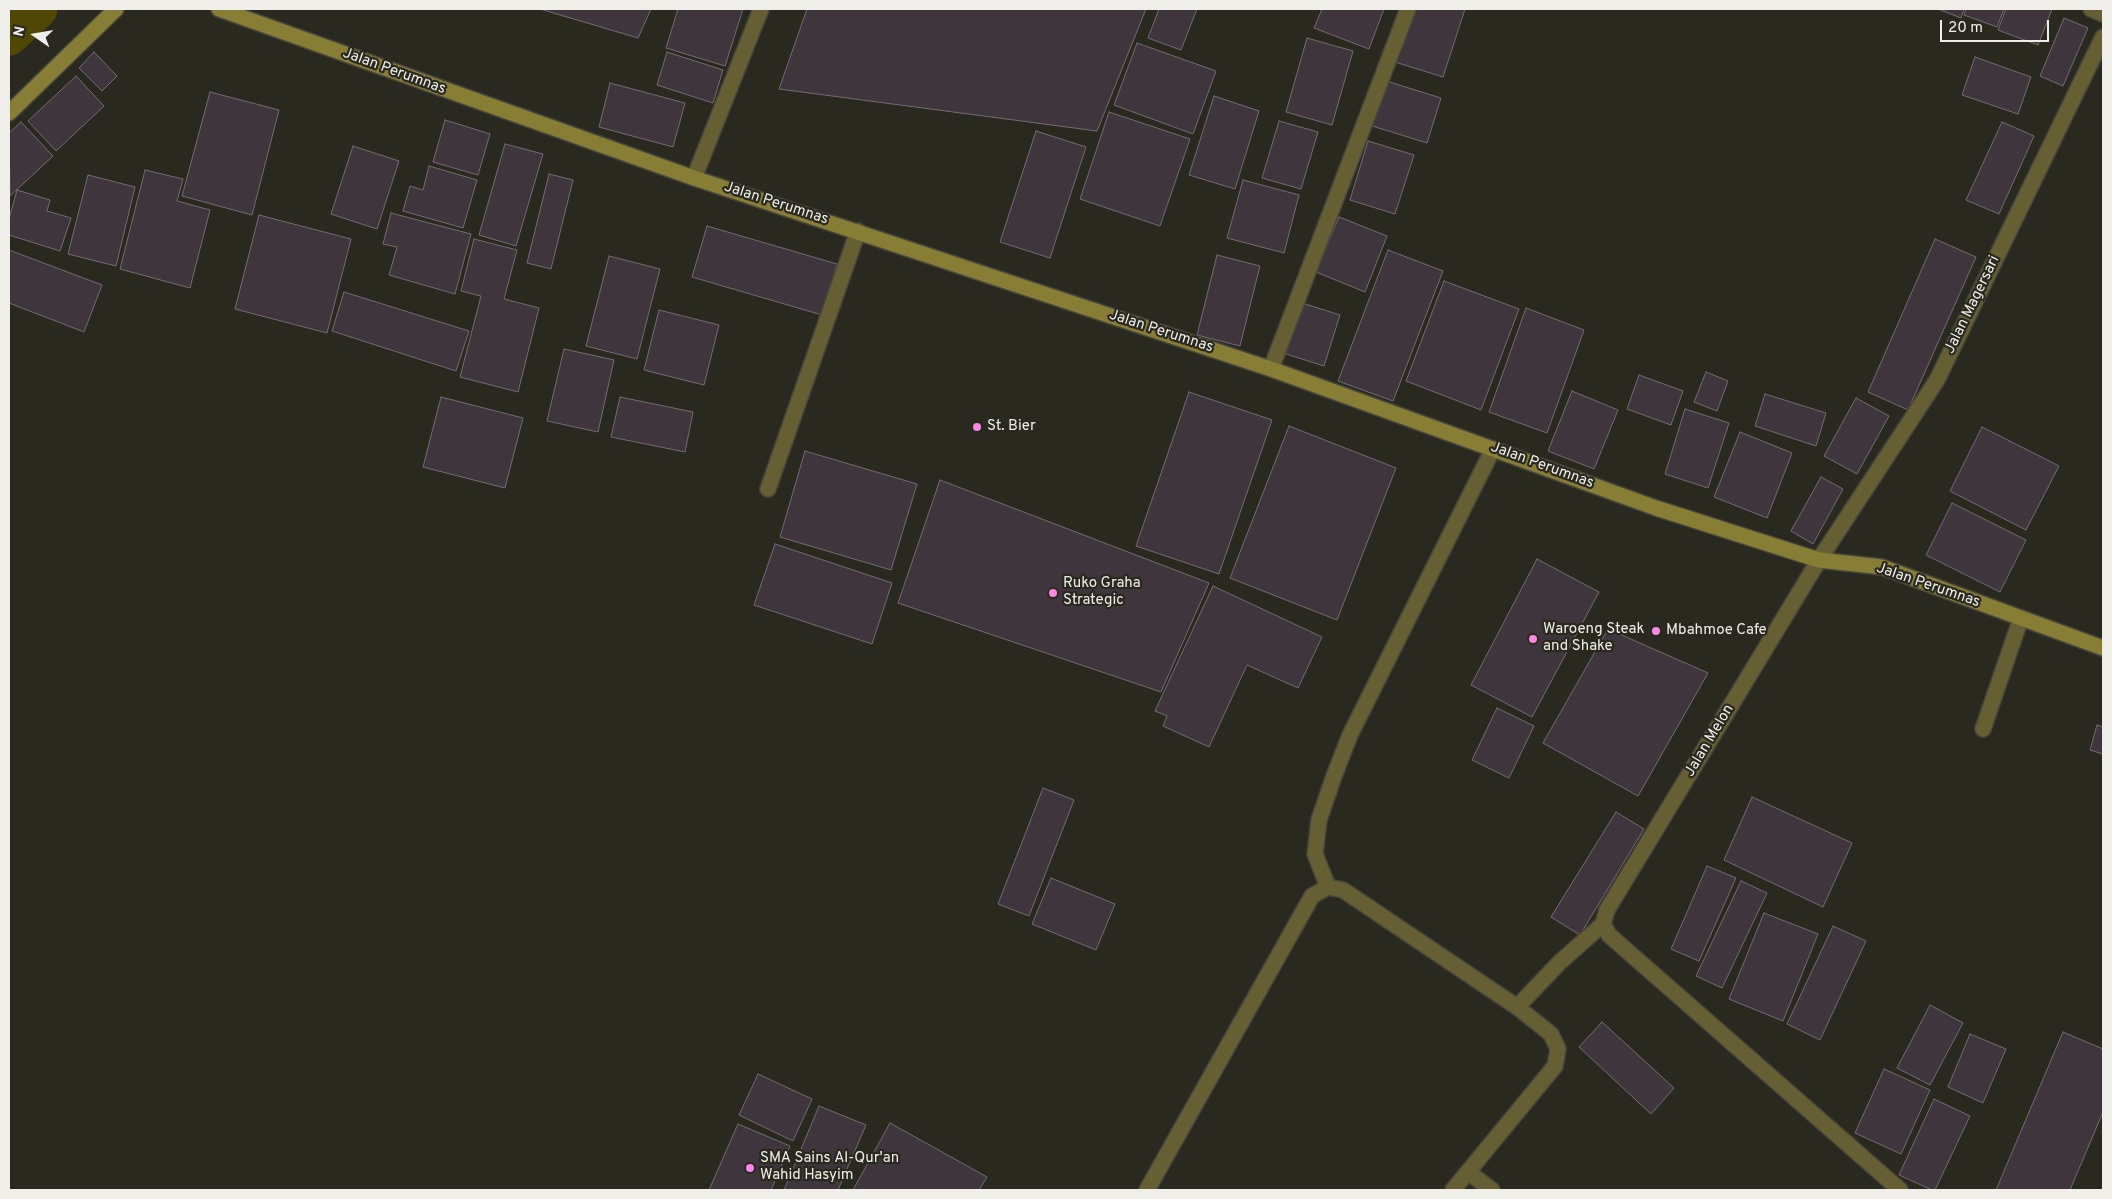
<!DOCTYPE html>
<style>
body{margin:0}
#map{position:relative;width:2112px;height:1199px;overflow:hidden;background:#2a2920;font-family:Overpass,sans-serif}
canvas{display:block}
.frame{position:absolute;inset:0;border:10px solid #efeee8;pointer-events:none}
.north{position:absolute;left:10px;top:10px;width:50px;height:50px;-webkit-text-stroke:4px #2a2920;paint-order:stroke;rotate:283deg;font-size:14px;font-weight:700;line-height:20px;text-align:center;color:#efeee8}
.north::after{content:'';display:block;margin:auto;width:18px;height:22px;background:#efeee8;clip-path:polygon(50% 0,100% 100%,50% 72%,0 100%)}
.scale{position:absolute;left:1940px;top:20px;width:109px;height:22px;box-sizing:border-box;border:2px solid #efeee8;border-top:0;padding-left:6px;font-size:15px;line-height:18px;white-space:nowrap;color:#efeee8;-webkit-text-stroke:4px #2a2920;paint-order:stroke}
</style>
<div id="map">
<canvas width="2112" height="1199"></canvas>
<div class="frame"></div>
<div class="north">N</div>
<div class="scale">20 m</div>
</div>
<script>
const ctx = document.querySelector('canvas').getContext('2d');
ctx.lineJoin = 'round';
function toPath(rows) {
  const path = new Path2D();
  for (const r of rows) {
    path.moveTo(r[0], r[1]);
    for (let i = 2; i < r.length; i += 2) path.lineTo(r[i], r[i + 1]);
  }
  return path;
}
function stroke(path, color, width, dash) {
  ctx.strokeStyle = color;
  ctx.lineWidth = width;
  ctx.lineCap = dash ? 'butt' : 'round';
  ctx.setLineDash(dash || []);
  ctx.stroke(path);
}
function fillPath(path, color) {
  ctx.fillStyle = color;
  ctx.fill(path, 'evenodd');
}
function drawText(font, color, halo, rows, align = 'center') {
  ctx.font = font + ' Overpass,sans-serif';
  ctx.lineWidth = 4.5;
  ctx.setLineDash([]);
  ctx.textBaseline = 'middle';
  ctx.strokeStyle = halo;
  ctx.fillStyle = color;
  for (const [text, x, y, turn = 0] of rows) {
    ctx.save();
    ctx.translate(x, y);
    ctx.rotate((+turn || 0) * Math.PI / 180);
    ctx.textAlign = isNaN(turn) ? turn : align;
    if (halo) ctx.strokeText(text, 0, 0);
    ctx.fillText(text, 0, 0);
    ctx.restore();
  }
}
const canal = toPath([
 [9,36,38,9]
]);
const building = toPath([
 [540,9,651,9,638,38,540,9],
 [678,9,743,9,725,66,666,48,678,9],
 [807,9,1146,9,1097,131,779,89,807,9],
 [1159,9,1197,9,1181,50,1148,38,1159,9],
 [1322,9,1384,9,1369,49,1314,28,1322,9],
 [1413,9,1465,9,1443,77,1395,62,1413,9],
 [1938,9,1964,9,1961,18,1938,9],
 [1966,9,2004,9,1997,27,1964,15,1966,9],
 [2006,9,2052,9,2038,45,1998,30,2006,9],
 [2064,18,2088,28,2063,86,2040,76,2064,18],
 [1307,38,1353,51,1332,125,1286,112,1307,38],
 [1137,43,1216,71,1193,134,1114,105,1137,43],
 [94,52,117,76,102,91,79,68,94,52],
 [667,52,723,70,713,103,657,85,667,52],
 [1975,57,2031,77,2018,114,1962,95,1975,57],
 [76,76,104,106,56,151,28,121,76,76],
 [1383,80,1441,98,1427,143,1369,125,1383,80],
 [610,83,685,103,673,147,599,127,610,83],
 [210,92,279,110,252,215,182,196,210,92],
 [1214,96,1259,111,1235,189,1189,175,1214,96],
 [1109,112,1190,139,1160,226,1080,199,1109,112],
 [445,120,490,134,478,175,433,162,445,120],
 [1279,121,1318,132,1301,189,1262,178,1279,121],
 [21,122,53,156,10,196,9,133,21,122],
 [2002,122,2034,136,1999,214,1966,200,2002,122],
 [1036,131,1086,147,1050,258,1000,242,1036,131],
 [1368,141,1414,155,1395,214,1350,200,1368,141],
 [505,144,543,154,516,246,479,235,505,144],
 [353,146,399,161,377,229,331,214,353,146],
 [429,166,477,180,463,228,403,211,410,186,423,190,429,166],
 [145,170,183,179,177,201,210,210,190,288,120,269,145,170],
 [549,174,573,180,551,269,527,263,549,174],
 [88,175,135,187,116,266,68,254,88,175],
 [1243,180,1299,195,1284,253,1227,238,1243,180],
 [17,190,50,200,47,211,71,218,60,251,9,235,9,219,17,190],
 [391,213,471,234,455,294,389,275,397,247,383,244,391,213],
 [259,215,351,239,327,333,235,309,259,215],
 [1339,217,1387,236,1365,292,1316,272,1339,217],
 [707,226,837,264,822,315,692,277,707,226],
 [474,239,517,250,504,299,539,308,518,392,460,377,481,296,461,291,474,239],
 [1935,239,1976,257,1908,410,1868,392,1935,239],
 [9,250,102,285,84,332,9,303,9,250],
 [1388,250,1443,271,1393,401,1338,381,1388,250],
 [1217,255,1260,266,1240,346,1197,335,1217,255],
 [609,256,660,269,637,359,586,346,609,256],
 [1444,281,1519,309,1481,410,1406,381,1444,281],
 [344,292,469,331,456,371,332,331,344,292],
 [1299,302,1340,315,1324,366,1283,353,1299,302],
 [1526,308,1584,330,1547,433,1489,412,1526,308],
 [659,310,719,325,704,385,644,370,659,310],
 [564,349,614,360,598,432,547,421,564,349],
 [1706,372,1728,381,1717,411,1694,402,1706,372],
 [1639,375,1683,391,1671,425,1627,409,1639,375],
 [1572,391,1618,410,1594,469,1548,451,1572,391],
 [1189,392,1272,420,1219,574,1136,546,1189,392],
 [1765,394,1826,413,1816,446,1755,426,1765,394],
 [441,397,523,418,505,488,423,467,441,397],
 [620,397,693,412,685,452,611,437,620,397],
 [1856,398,1889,416,1857,474,1824,456,1856,398],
 [1685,409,1729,423,1708,488,1665,474,1685,409],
 [1289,426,1396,468,1337,620,1230,578,1289,426],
 [1982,427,2059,466,2026,530,1950,491,1982,427],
 [1740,432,1792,453,1767,518,1714,497,1740,432],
 [805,451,917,484,891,570,780,537,805,451],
 [1821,477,1843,489,1813,544,1791,531,1821,477],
 [940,480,1209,583,1161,692,898,603,940,480],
 [1952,503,2026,540,2000,592,1926,555,1952,503],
 [775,544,892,583,872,644,754,605,775,544],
 [1537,559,1599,592,1532,717,1471,685,1537,559],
 [1213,586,1322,637,1298,688,1247,665,1209,747,1163,726,1167,716,1155,711,1213,586],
 [1608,629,1708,673,1638,796,1543,743,1608,629],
 [1497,708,1534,726,1509,778,1472,760,1497,708],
 [2097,725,2103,727,2103,754,2090,750,2097,725],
 [1043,788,1074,800,1029,916,998,904,1043,788],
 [1752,797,1852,843,1823,907,1724,860,1752,797],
 [1616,812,1644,829,1580,935,1551,917,1616,812],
 [1707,866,1736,878,1699,961,1671,949,1707,866],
 [1051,878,1115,904,1096,950,1032,924,1051,878],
 [1741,881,1767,893,1722,988,1696,976,1741,881],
 [1764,913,1818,934,1783,1021,1729,999,1764,913],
 [1833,926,1866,941,1820,1040,1787,1024,1833,926],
 [1930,1005,1963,1023,1930,1085,1897,1068,1930,1005],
 [1602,1022,1674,1088,1651,1114,1579,1047,1602,1022],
 [2063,1032,2103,1049,2103,1112,2070,1190,1996,1190,2063,1032],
 [1970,1034,2006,1049,1983,1103,1948,1087,1970,1034],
 [1884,1069,1930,1090,1901,1154,1855,1133,1884,1069],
 [758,1074,812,1099,793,1141,739,1115,758,1074],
 [1934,1099,1970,1116,1935,1190,1932,1190,1899,1175,1934,1099],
 [819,1106,866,1125,838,1190,784,1190,819,1106],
 [890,1123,987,1177,979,1190,853,1190,890,1123],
 [738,1124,790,1146,771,1190,709,1190,738,1124]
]);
const street = toPath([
 [2091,9,2103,14],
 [694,178,761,9],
 [1271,369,1408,9],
 [768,489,858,231],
 [1983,729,2021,618],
 [1328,887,1315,854,1319,820,1334,776,1350,735,1493,449],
 [1603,924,1607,910,1819,560,1937,380,2103,37],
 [1603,924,1609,935,1900,1190],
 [1517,1007,1560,962,1603,924],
 [1468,1172,1492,1190],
 [1147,1190,1312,896,1328,887,1343,890,1517,1007,1551,1034,1558,1049,1555,1066,1453,1190]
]);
const secondary = toPath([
 [219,9,694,178,1271,369,1656,508,1819,560,1882,567,2103,648],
 [9,113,116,9]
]);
const markers = [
 [977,427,5,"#fc86e4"],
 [1053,593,5,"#fc86e4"],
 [1656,631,5,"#fc86e4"],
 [1533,639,5,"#fc86e4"],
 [750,1168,5,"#fc86e4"]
];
const streetNames = [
 ["Jalan Perumnas",394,72,20],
 ["Jalan Perumnas",776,204,18],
 ["Jalan Magersari",1973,305,-64],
 ["Jalan Perumnas",1161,332,18],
 ["Jalan Perumnas",1542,466,20],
 ["Jalan Perumnas",1928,586,19],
 ["Jalan Melon",1710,741,-59]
];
const poiNames = [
 ["St. Bier",987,427],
 ["Ruko Graha",1063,584],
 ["Strategic",1063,601],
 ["Waroeng Steak",1543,630],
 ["and Shake",1543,647],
 ["Mbahmoe Cafe",1666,631],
 ["SMA Sains Al-Qur'an",760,1159],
 ["Wahid Hasyim",760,1176]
];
stroke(canal, '#504705', 39);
fillPath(building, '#3f363d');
stroke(building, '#756b72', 1);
stroke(street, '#46453c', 18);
stroke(secondary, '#46453c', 18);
stroke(street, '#665f34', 15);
stroke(secondary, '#887d34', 15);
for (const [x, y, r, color] of markers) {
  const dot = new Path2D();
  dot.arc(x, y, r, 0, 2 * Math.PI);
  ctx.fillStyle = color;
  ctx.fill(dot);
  stroke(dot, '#2a2920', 2);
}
drawText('15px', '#efeee8', '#2a2920', streetNames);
drawText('15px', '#efeee8', '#2a2920', poiNames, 'left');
</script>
